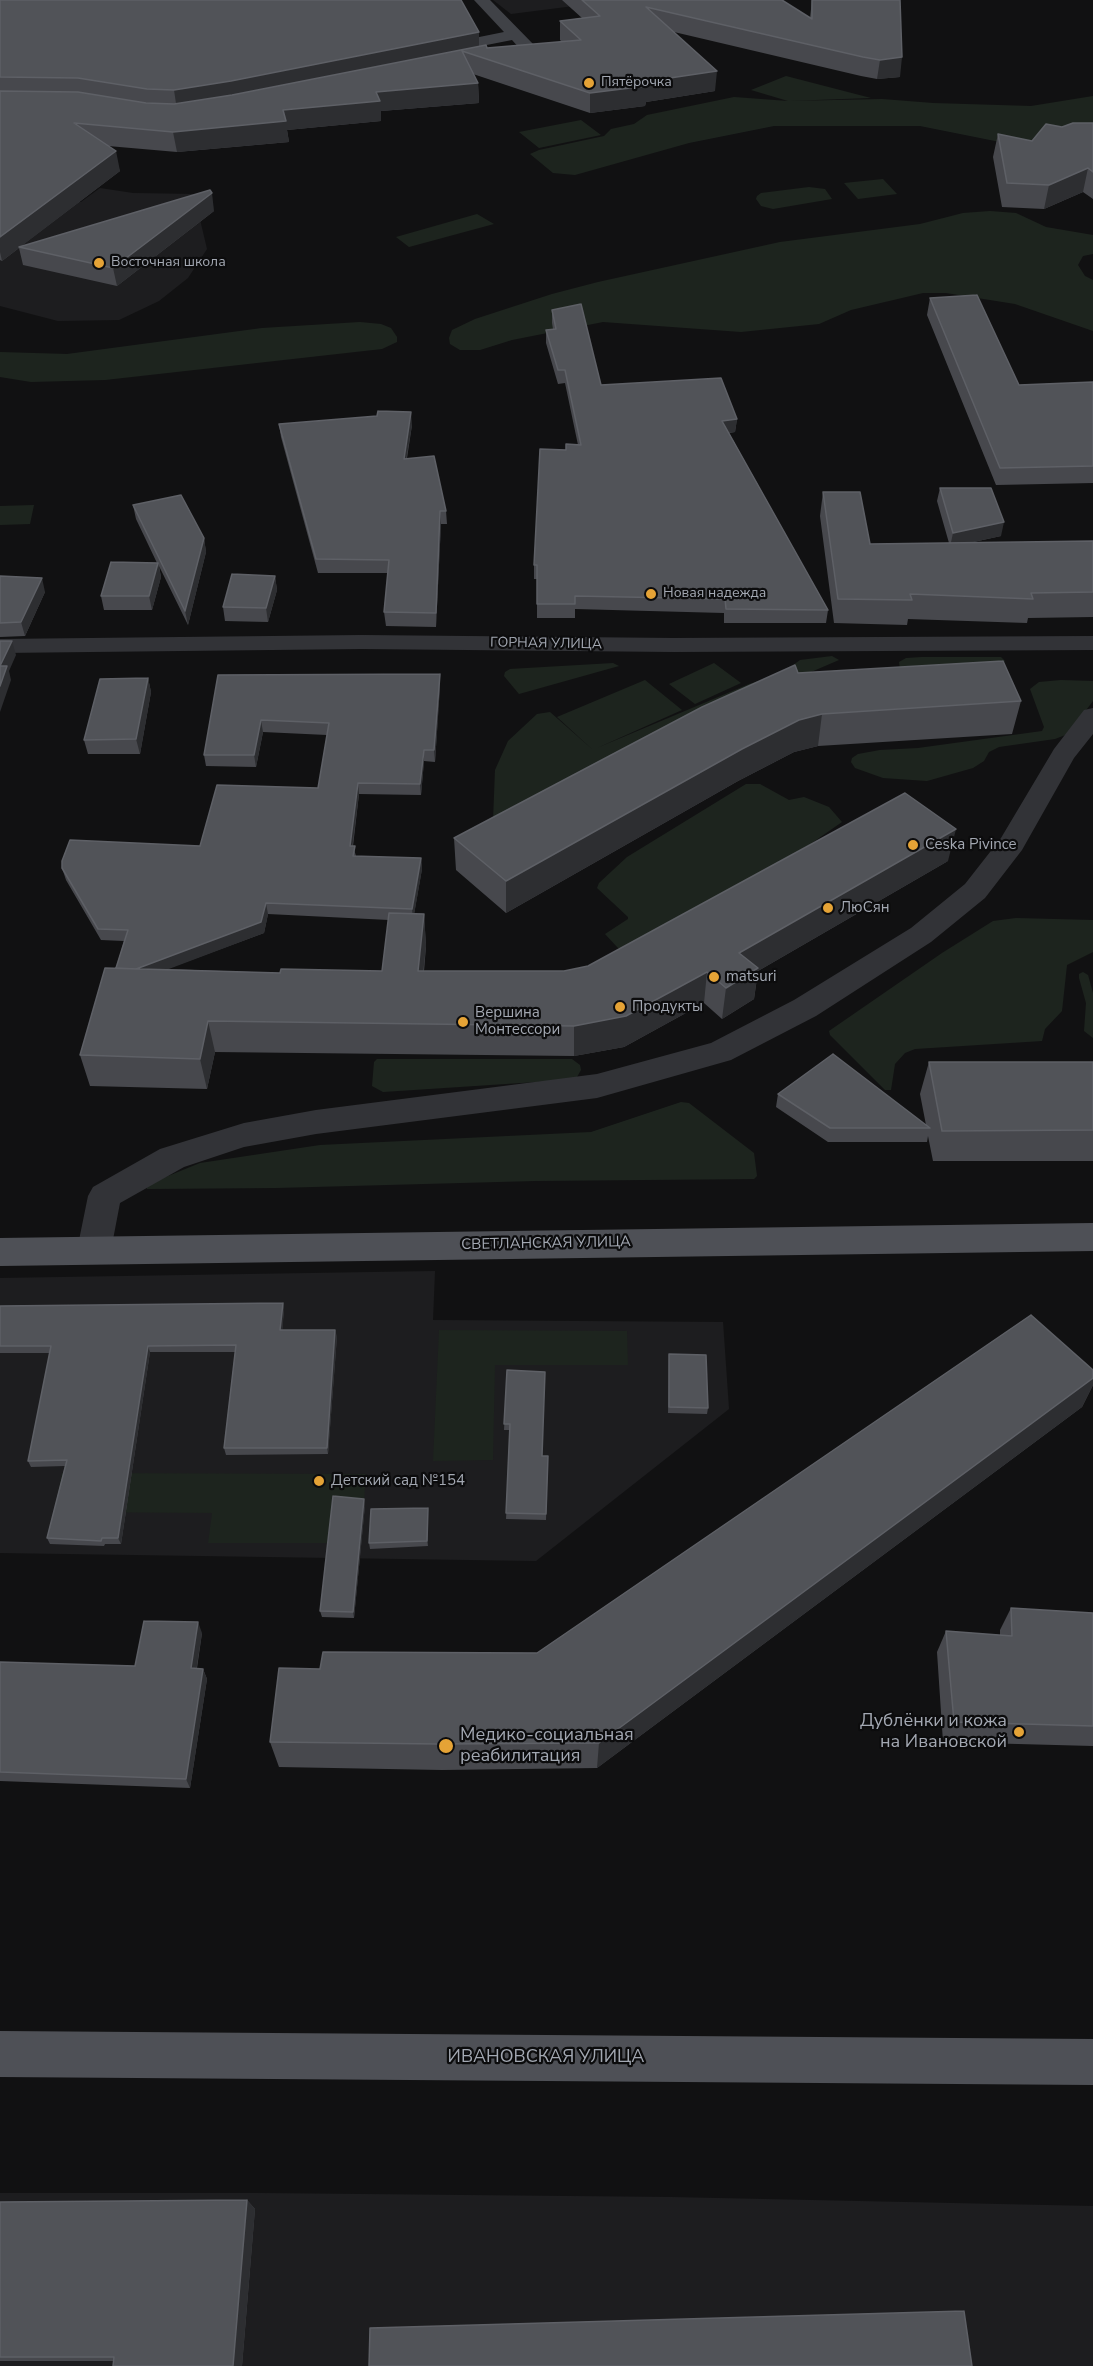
<!DOCTYPE html>
<meta charset="utf-8">
<style>
body{margin:0}
canvas{display:block;background:#111112}
</style>
<canvas width="1093" height="2366"></canvas>
<script>
const ctx = document.querySelector('canvas').getContext('2d');
ctx.lineJoin = 'round';
function fillPath(path, color) {
  ctx.fillStyle = color;
  ctx.fill(path, 'evenodd');
}
function toPath(rows) {
  const path = new Path2D();
  for (const r of rows) {
    path.moveTo(r[0], r[1]);
    for (let i = 2; i < r.length; i += 2) path.lineTo(r[i], r[i + 1]);
  }
  return path;
}
function stroke(path, color, width, dash) {
  ctx.strokeStyle = color;
  ctx.lineWidth = width;
  ctx.lineCap = dash ? 'butt' : 'round';
  ctx.setLineDash(dash || []);
  ctx.stroke(path);
}
function drawText(font, color, halo, rows, align = 'center') {
  ctx.font = font + ' "Nunito Sans",sans-serif';
  ctx.lineWidth = 4.5;
  ctx.setLineDash([]);
  ctx.textBaseline = 'middle';
  ctx.strokeStyle = halo;
  ctx.fillStyle = color;
  for (const [text, x, y, turn = 0] of rows) {
    ctx.save();
    ctx.translate(x, y);
    ctx.rotate((+turn || 0) * Math.PI / 180);
    ctx.textAlign = isNaN(turn) ? turn : align;
    if (halo) ctx.strokeText(text, 0, 0);
    ctx.fillText(text, 0, 0);
    ctx.restore();
  }
}
const built = toPath([
 [493,0,621,0,511,14],
 [0,186,81,202,100,188,133,193,194,194,207,249,188,278,159,301,119,320,58,321,0,306],
 [435,1271,433,1320,723,1322,729,1409,536,1561,0,1553,0,1278],
 [0,2193,258,2193,670,2197,1093,2206,1093,2366,0,2366]
]);
const green = toPath([
 [786,76,871,98,788,101,882,99,933,103,1031,106,1093,96,1093,134,1010,144,920,126,774,126,689,143,575,175,553,173,530,154,539,150,604,136,611,129,634,124,647,115,734,97,788,101,751,90],
 [581,120,601,135,539,148,519,132],
 [883,179,897,194,858,199,844,183],
 [809,187,825,189,832,199,773,209,761,206,756,199,757,196,761,193],
 [990,211,1016,213,1046,227,1093,235,1093,254,1083,256,1078,265,1085,276,1093,280,1093,331,1015,304,946,293,923,293,851,310,819,324,741,332,603,322,512,340,480,350,460,350,450,344,449,338,452,330,475,319,552,294,598,282,780,242,920,224,963,213],
 [477,214,494,224,409,247,396,237],
 [360,322,381,324,391,328,397,337,397,342,382,349,105,380,31,382,0,377,0,352,67,354,262,328],
 [34,505,30,524,0,525,0,506],
 [832,656,839,660,741,702,493,821,495,770,508,741,537,714,550,712,593,750,557,717,645,680,682,710,597,748,749,684,781,674,800,660],
 [922,657,1001,657,1005,661,1001,666,900,670,899,662,906,658],
 [613,663,619,666,519,694,504,676,505,672,510,669],
 [714,663,741,683,695,704,669,684],
 [1061,680,1093,681,1093,701,1068,734,1055,739,999,747,989,752,984,761,973,768,927,781,883,778,855,768,851,762,852,758,858,754,880,750,918,748,1042,731,1044,727,1030,689,1039,682],
 [746,784,760,784,789,800,804,797,829,807,842,822,809,845,627,948,618,948,605,934,628,919,628,917,597,888,599,883,627,857],
 [1016,918,1093,920,1093,952,1067,965,1062,1011,1045,1029,1042,1041,915,1049,905,1053,895,1064,891,1090,885,1090,830,1035,829,1031,942,953,993,921],
 [1083,972,1088,975,1093,993,1093,1038,1084,1031,1086,1003,1079,978,1079,974],
 [377,1059,572,1059,580,1065,581,1070,577,1077,567,1080,383,1092,372,1086,374,1062],
 [681,1102,689,1103,754,1153,757,1176,754,1179,535,1181,276,1188,147,1189,146,1185,200,1163,320,1145,591,1132],
 [439,1330,627,1331,628,1365,495,1365,493,1460,433,1461],
 [62,1473,366,1474,361,1543,208,1543,212,1513,54,1512]
]);
const minor = toPath([
 [362,635,674,638,1093,636,1093,650,674,652,362,649,0,653,0,639,362,635],
 [1093,708,1093,734,1074,758,1022,850,985,898,931,942,816,1016,731,1060,597,1098,316,1134,244,1147,184,1167,120,1203,111,1250,106,1260,94,1264,82,1260,77,1250,88,1196,93,1187,160,1149,244,1123,316,1110,597,1074,711,1043,794,1000,911,928,965,884,1001,838,1054,749,1084,710,1093,708]
]);
const secondary = toPath([
 [474,0,490,0,534,45,536,48,534,51,522,51,512,40,436,55,430,53,428,50,430,47,504,32,474,0]
]);
const primary = toPath([
 [1093,1223,1093,1251,0,1266,0,1238,1093,1223],
 [0,2031,1093,2039,1093,2085,0,2077,0,2031]
]);
const wall = toPath([
 [0,0,479,46,487,48,562,42,560,40,560,21,582,18,562,0,782,0,810,18,812,0,900,0,900,77,877,79,861,76,674,32,715,91,646,102,645,106,590,113,473,74,478,83,479,103,381,111,381,121,287,130,289,142,177,152,108,146,120,171,21,246,214,211,117,286,23,265,19,248,2,261,0,260],
 [1093,123,1093,199,1083,192,1044,209,1002,207,993,157,998,134,1032,141,1062,127],
 [930,298,1019,385,1093,382,1093,483,996,485,927,315],
 [552,310,601,385,737,419,735,432,729,433,828,610,826,623,724,623,724,613,575,609,575,618,537,618,537,579,534,579,534,565,566,450,578,445,565,383,558,384,546,343,546,330,553,329,552,323],
 [279,424,412,425,407,458,446,511,447,524,441,524,436,627,386,626,384,612,388,573,318,573,281,437],
 [940,488,1001,536,969,543,1093,541,1093,617,1028,618,1027,623,908,619,907,625,834,623,820,516,823,492,870,544,949,543,937,501],
 [133,505,204,538,206,552,188,625,159,566,161,577,152,610,104,610,101,596,157,563,136,519],
 [0,576,45,592,25,636,0,637],
 [275,576,277,590,268,622,225,621,223,607],
 [798,673,1021,701,1012,734,818,746,794,752,738,781,506,913,456,870,454,838],
 [440,674,440,686,435,762,424,761,421,795,359,794,353,846,356,856,421,858,422,869,414,914,424,914,426,946,424,971,564,971,588,966,948,861,758,971,754,999,722,1019,704,1003,624,1047,574,1056,215,1052,207,1089,90,1086,80,1055,116,968,124,941,101,940,66,880,62,868,200,846,318,788,327,735,263,732,256,767,206,766,204,755,218,675],
 [268,914,389,920,382,971,280,973,167,969,264,933],
 [148,678,151,692,140,754,88,754,84,740],
 [929,1062,1093,1062,1093,1161,933,1161,928,1136,927,1142,828,1142,776,1107,778,1094,926,1125,920,1094],
 [283,1303,284,1310,282,1330,337,1336,328,1454,226,1455,224,1448,235,1352,150,1352,121,1544,105,1544,104,1546,50,1544,47,1538,65,1466,31,1467,28,1461,50,1353,0,1353,0,1306],
 [669,1354,708,1408,707,1414,668,1413],
 [507,1370,542,1456,548,1456,546,1520,506,1519,510,1430,504,1430],
 [1093,1370,1093,1385,1082,1407,597,1768,442,1770,279,1767,270,1742,320,1669,537,1653],
 [365,1505,354,1618,322,1617,320,1611],
 [428,1514,428,1546,370,1549,369,1543],
 [1011,1608,1093,1613,1093,1746,943,1742,937,1652,946,1631,1000,1635,1000,1630],
 [202,1633,197,1668,203,1669,207,1679,190,1788,0,1781,0,1662,135,1666],
 [247,2200,255,2209,242,2366,113,2366,113,2361,0,2361,0,2202]
]);
const shadedWall = toPath([
 [479,32,479,52,462,51,177,110,174,90],
 [902,57,900,77,877,79,880,60],
 [717,71,715,91,646,102,645,106,590,113,590,93,643,82],
 [478,83,479,103,381,111,381,121,287,130,289,142,177,152,173,132,376,92],
 [116,151,120,171,2,261,0,252,0,237],
 [1088,168,1083,192,1044,209,1049,185],
 [212,193,214,211,117,286,113,268],
 [411,412,412,425,404,472,404,459],
 [737,419,735,432,720,434,722,421],
 [440,511,441,524,436,627,436,613],
 [1004,522,1001,536,950,547,953,533],
 [204,538,206,552,188,625,185,611],
 [158,563,161,577,152,610,149,596],
 [275,576,277,590,268,622,266,608],
 [42,578,45,592,25,636,21,622],
 [12,641,16,655,9,671,11,680,0,712,0,666],
 [440,674,440,686,435,762,434,750],
 [148,678,151,692,140,754,136,739],
 [822,714,818,746,794,752,738,781,506,913,506,881,742,749,799,720],
 [261,720,263,732,256,767,254,755],
 [424,750,424,761,421,795,420,784],
 [358,783,359,794,351,857,350,846],
 [956,829,948,861,758,971,754,999,722,1019,726,988,739,953],
 [421,858,422,869,413,921,412,909],
 [266,903,268,914,264,933,116,989,113,977],
 [424,914,426,946,420,1002,418,971],
 [707,972,704,1003,624,1047,574,1056,574,1026],
 [208,1021,215,1052,207,1089,200,1059],
 [283,1303,284,1310,282,1337,280,1330],
 [335,1330,337,1336,328,1454,327,1448],
 [148,1346,150,1352,121,1544,118,1538],
 [1093,1378,1093,1385,1082,1407,597,1768,599,1743],
 [364,1499,365,1505,354,1618,353,1612],
 [428,1508,428,1546,427,1541],
 [198,1622,202,1633,195,1678,191,1668],
 [203,1669,207,1679,190,1788,186,1779],
 [247,2200,255,2209,242,2366,233,2366]
]);
const building = toPath([
 [0,0,461,0,479,32,231,81,174,90,147,89,78,78,0,77,0,0],
 [582,0,782,0,812,19,812,0,900,0,902,57,880,60,863,57,646,7,717,71,643,82,646,86,590,93,462,51,478,83,376,92,380,101,283,110,286,121,173,132,74,123,116,151,0,237,0,91,78,92,146,103,174,104,232,95,486,45,487,48,581,40,560,21,600,16,582,0],
 [1073,123,1093,123,1093,172,1088,168,1049,185,1007,183,998,134,1032,141,1046,124,1062,127,1073,123],
 [210,190,212,193,113,268,19,247,210,190],
 [977,295,1019,385,1093,382,1093,466,1000,468,930,298,977,295],
 [581,304,601,385,721,378,737,419,722,421,828,610,726,609,725,599,575,596,575,604,537,604,537,565,534,565,540,449,566,450,566,444,581,445,565,370,558,370,546,330,556,329,552,310,581,304],
 [378,411,411,412,404,459,434,456,446,511,440,511,436,613,384,612,389,560,316,559,279,424,377,416,378,411],
 [940,488,991,488,1004,522,953,533,940,488],
 [823,492,860,492,870,544,1093,541,1093,592,1031,593,1033,599,910,594,912,600,838,599,823,492],
 [181,495,204,538,185,611,133,505,181,495],
 [111,562,158,563,149,596,101,596,111,562],
 [232,574,275,576,266,608,223,607,232,574],
 [0,576,42,578,21,622,0,623,0,576],
 [0,641,12,641,0,666,7,666,0,686,0,641],
 [1003,661,1021,701,822,714,799,720,742,749,506,881,454,838,702,707,795,665,798,673,1003,661],
 [440,674,434,750,424,750,420,784,358,783,350,846,355,846,353,856,421,858,412,909,266,903,261,922,136,969,116,968,128,930,98,929,62,868,62,861,70,840,200,846,217,785,318,788,329,723,261,720,254,755,204,755,218,675,440,674],
 [148,678,136,739,84,740,100,679,148,678],
 [905,793,956,829,739,953,758,968,726,988,707,972,626,1016,574,1026,208,1021,200,1059,80,1055,105,968,280,973,281,969,382,971,389,913,424,914,418,971,564,971,588,966,905,793],
 [833,1054,930,1128,830,1128,778,1094,833,1054],
 [929,1062,1093,1062,1093,1130,942,1131,929,1062],
 [283,1303,280,1330,335,1330,327,1448,224,1448,236,1345,148,1346,118,1538,102,1538,101,1541,47,1538,67,1460,28,1461,51,1346,0,1346,0,1306,283,1303],
 [1031,1315,1093,1370,1093,1378,599,1743,439,1744,270,1742,279,1668,320,1669,323,1652,537,1653,1031,1315],
 [669,1354,706,1355,708,1408,669,1407,669,1354],
 [507,1370,545,1372,542,1456,548,1456,546,1514,506,1513,510,1424,504,1424,507,1370],
 [333,1496,364,1499,353,1612,320,1611,333,1496],
 [428,1508,427,1541,369,1543,371,1509,428,1508],
 [1011,1608,1093,1613,1093,1726,954,1722,946,1631,1012,1636,1011,1608],
 [144,1621,198,1622,191,1668,203,1669,186,1779,0,1772,0,1662,135,1666,144,1621],
 [247,2200,233,2366,113,2366,114,2357,0,2357,0,2202,247,2200],
 [964,2311,972,2366,369,2366,370,2328,964,2311]
]);
const markers = [
 [589,83,6,"#e5a336"],
 [99,263,6,"#e5a336"],
 [651,594,6,"#e5a336"],
 [913,845,6,"#e5a336"],
 [828,908,6,"#e5a336"],
 [714,977,6,"#e5a336"],
 [620,1007,6,"#e5a336"],
 [463,1022,6,"#e5a336"],
 [319,1481,6,"#e5a336"],
 [1019,1732,6,"#e5a336"],
 [446,1746,8,"#e5a336"]
];
const farPoinames = [
 ["Пятёрочка",601,83],
 ["Восточная школа",111,263],
 ["Новая надежда",663,594]
];
const farStreetnames = [
 ["ГОРНАЯ УЛИЦА",546,644,1]
];
const poiNames = [
 ["Ceska Pivince",925,845],
 ["ЛюСян",840,908],
 ["matsuri",726,977],
 ["Продукты",632,1007],
 ["Вершина",475,1013],
 ["Монтессори",475,1030],
 ["Детский сад №154",331,1481]
];
const streetNames = [
 ["СВЕТЛАНСКАЯ УЛИЦА",546,1244,-1]
];
const nearPoinames = [
 ["Дублёнки и кожа",1007,1722],
 ["на Ивановской",1007,1743],
 ["Медико-социальная",460,1736,"left"],
 ["реабилитация",460,1757,"left"]
];
const nearStreetnames = [
 ["ИВАНОВСКАЯ УЛИЦА",546,2058]
];
fillPath(built, '#1d1d1f');
fillPath(green, '#1d241e');
fillPath(minor, '#323337');
fillPath(secondary, '#404247');
fillPath(primary, '#4e5056');
fillPath(wall, '#47484d');
fillPath(shadedWall, '#2d2e31');
fillPath(building, '#515358');
stroke(building, '#5e6066', 1.5);
for (const [x, y, r, color] of markers) {
  const dot = new Path2D();
  dot.arc(x, y, r, 0, 2 * Math.PI);
  ctx.fillStyle = color;
  ctx.fill(dot);
  stroke(dot, '#0c0c0d', 2);
}
drawText('14px', '#a3a8b2', '#0c0c0d', farPoinames, 'left');
drawText('14px', '#a3a8b2', '#0c0c0d', farStreetnames);
drawText('15px', '#a3a8b2', '#0c0c0d', poiNames, 'left');
drawText('15px', '#a3a8b2', '#0c0c0d', streetNames);
drawText('18px', '#a3a8b2', '#0c0c0d', nearPoinames, 'right');
drawText('18px', '#a3a8b2', '#0c0c0d', nearStreetnames);
</script>
